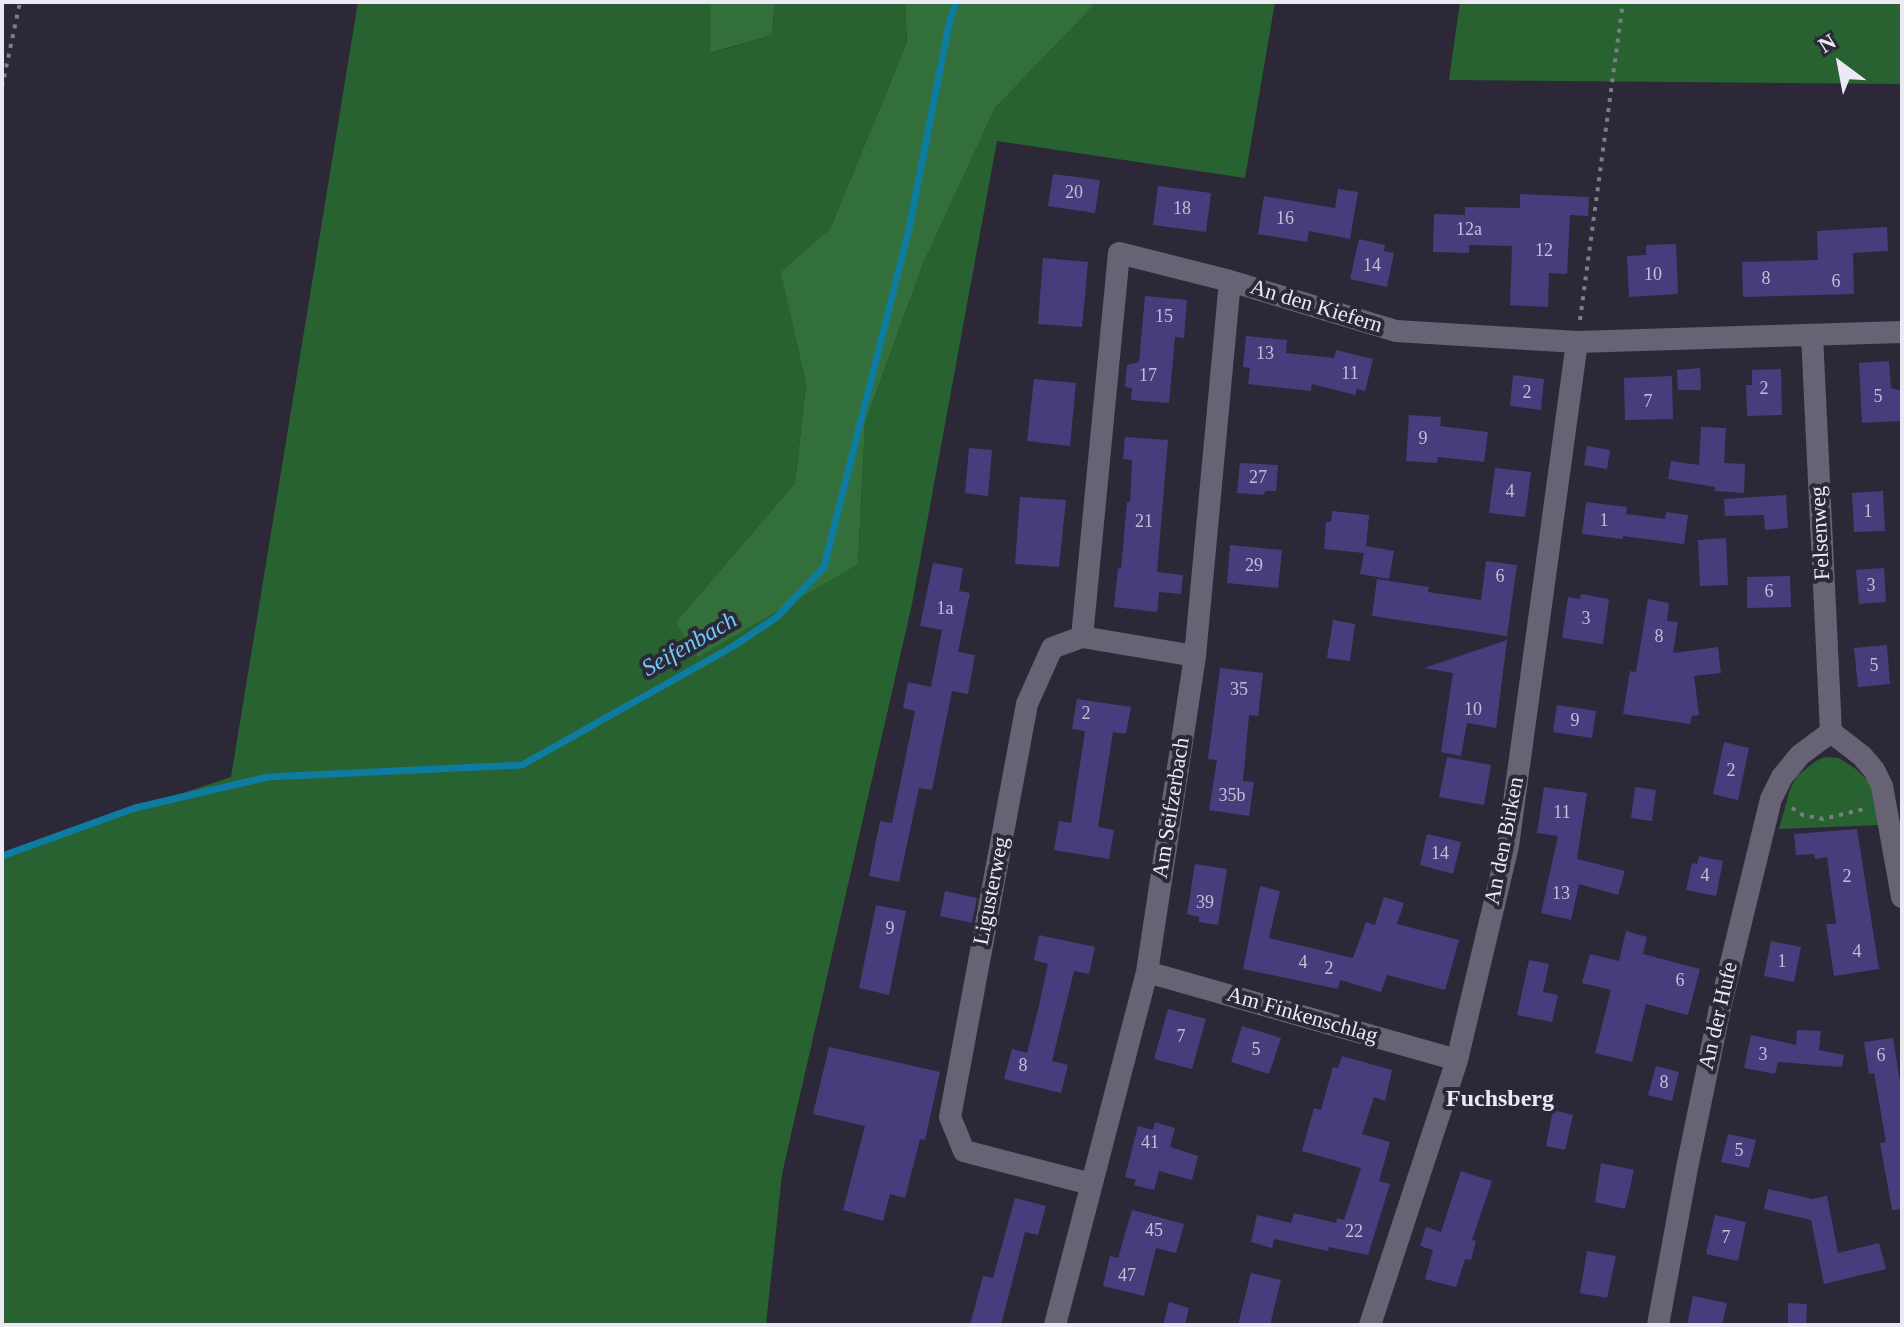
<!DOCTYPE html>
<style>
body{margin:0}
#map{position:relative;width:1904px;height:1327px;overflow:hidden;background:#2c2838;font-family:Georgia,serif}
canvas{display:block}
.frame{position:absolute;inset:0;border:4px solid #ebe9f4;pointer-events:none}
.north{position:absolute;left:1800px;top:24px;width:80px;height:80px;-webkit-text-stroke:6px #2c2838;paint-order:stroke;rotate:328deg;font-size:22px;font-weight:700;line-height:32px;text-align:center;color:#ebe9f4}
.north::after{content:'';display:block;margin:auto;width:28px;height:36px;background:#ebe9f4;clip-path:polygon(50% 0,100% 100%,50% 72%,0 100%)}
</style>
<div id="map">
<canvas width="1904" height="1327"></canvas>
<div class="frame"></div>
<div class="north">N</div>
</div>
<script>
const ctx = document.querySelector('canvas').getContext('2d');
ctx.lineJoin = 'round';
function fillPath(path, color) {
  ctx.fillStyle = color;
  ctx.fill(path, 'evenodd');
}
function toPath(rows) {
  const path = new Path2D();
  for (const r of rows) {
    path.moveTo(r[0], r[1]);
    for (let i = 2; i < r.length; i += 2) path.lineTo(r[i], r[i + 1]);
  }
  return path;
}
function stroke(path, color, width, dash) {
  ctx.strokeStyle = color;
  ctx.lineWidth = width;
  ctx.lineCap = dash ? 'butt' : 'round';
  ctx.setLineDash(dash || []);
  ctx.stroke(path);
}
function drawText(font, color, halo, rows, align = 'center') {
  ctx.font = font + ' Georgia,serif';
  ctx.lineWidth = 8;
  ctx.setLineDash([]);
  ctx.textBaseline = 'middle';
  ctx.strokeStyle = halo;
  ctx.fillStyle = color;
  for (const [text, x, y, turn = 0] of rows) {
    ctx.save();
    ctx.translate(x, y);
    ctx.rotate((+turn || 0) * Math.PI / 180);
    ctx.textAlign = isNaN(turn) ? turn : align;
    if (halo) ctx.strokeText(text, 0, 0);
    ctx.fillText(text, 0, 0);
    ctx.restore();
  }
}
const green = toPath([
 [358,2,711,2,711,53,772,35,775,2,905,2,907,42,830,229,782,273,806,384,795,483,676,622,858,564,865,423,923,264,995,108,1097,2,1275,2,1245,178,997,141,912,604,782,1174,766,1325,2,1325,2,853,231,777],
 [1460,2,1902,2,1902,84,1449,80],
 [1825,757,1839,758,1856,769,1868,781,1875,794,1880,825,1779,829,1790,789,1797,776,1816,761]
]);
const forest = toPath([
 [711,2,775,2,772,35,710,53],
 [905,2,1097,2,995,108,923,264,865,423,858,564,698,657,676,622,795,483,806,384,781,272,830,229,907,42]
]);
const stream = toPath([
 [2,856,135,808,268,777,522,765,732,647,777,617,824,567,909,229,949,24,956,2]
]);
const building = toPath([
 [1053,174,1100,180,1095,213,1048,206],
 [1158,186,1211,193,1206,232,1153,225],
 [1338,189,1358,192,1350,239,1309,231,1307,242,1258,234,1264,196,1335,208],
 [1520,194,1589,197,1588,216,1570,215,1567,274,1549,273,1548,307,1510,305,1512,246,1469,245,1469,253,1433,252,1434,214,1465,215,1465,207,1520,208],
 [1887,227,1888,251,1853,253,1854,294,1743,297,1742,262,1818,260,1817,231],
 [1359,239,1385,245,1384,251,1394,253,1387,287,1350,279],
 [1676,244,1678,294,1629,297,1627,256,1646,255,1646,245],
 [1043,258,1088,262,1082,327,1038,324],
 [1145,296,1187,300,1184,338,1175,337,1169,403,1131,400,1132,388,1125,387,1127,365,1139,362],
 [1246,336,1287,340,1286,353,1334,358,1336,350,1373,359,1365,391,1357,389,1355,395,1312,384,1311,391,1248,384,1250,368,1243,367],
 [1889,361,1891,388,1902,391,1902,421,1862,423,1859,363],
 [1700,368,1701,390,1678,390,1677,370],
 [1781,369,1782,415,1747,416,1746,385,1752,385,1752,370],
 [1513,375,1544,379,1541,410,1510,406],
 [1672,376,1673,419,1625,420,1624,378],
 [1034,379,1076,383,1070,446,1027,441],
 [1409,415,1441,417,1440,426,1488,432,1484,462,1438,457,1437,463,1406,461],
 [1701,427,1726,428,1724,463,1745,464,1744,493,1715,491,1715,487,1668,479,1671,461,1699,465],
 [1125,437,1168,440,1157,572,1183,575,1181,594,1159,592,1157,612,1114,607,1118,568,1121,569,1127,502,1130,502,1132,460,1123,459],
 [1587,446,1610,450,1607,469,1584,465],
 [969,448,992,450,988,496,965,493],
 [1240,463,1278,465,1276,491,1265,491,1264,495,1237,493],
 [1495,468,1531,472,1525,517,1489,513],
 [1883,491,1885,531,1854,532,1852,493],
 [1786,495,1788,528,1765,530,1764,515,1725,516,1724,499],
 [1020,497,1066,500,1059,567,1015,564],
 [1586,502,1627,507,1626,514,1665,519,1666,512,1688,515,1684,544,1623,536,1623,539,1582,534],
 [1332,511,1369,515,1366,546,1394,551,1389,579,1360,574,1364,553,1324,549,1326,522,1331,522],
 [1726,538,1728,585,1700,586,1698,540],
 [1230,545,1282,550,1278,588,1227,583],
 [1486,561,1517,565,1507,636,1372,616,1377,579,1429,587,1428,592,1481,600],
 [933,563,963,568,959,591,970,593,958,652,975,655,968,694,952,691,932,790,919,788,899,882,869,876,880,821,892,823,915,711,903,708,908,682,931,687,942,630,920,626],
 [1884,568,1886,602,1859,604,1856,570],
 [1790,576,1791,607,1747,608,1747,577],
 [1581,594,1609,599,1603,644,1562,638,1568,597,1580,599],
 [1648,599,1669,603,1667,621,1678,622,1673,653,1718,647,1721,673,1694,676,1699,715,1692,716,1690,724,1623,714,1630,671,1636,672],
 [1333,620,1355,624,1350,661,1327,658],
 [1507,640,1496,728,1467,723,1461,756,1441,752,1453,673,1424,668],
 [1887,645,1890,684,1858,687,1854,648],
 [1220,668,1263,673,1258,716,1249,715,1243,781,1254,782,1249,816,1209,810,1217,760,1208,759],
 [1077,699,1131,707,1126,734,1113,732,1098,827,1114,830,1109,859,1054,850,1059,821,1071,823,1085,731,1072,729],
 [1557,705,1596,711,1592,738,1553,732],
 [1724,742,1749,748,1738,800,1713,794],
 [1447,757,1491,765,1484,805,1439,797],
 [1544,787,1587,793,1577,859,1625,871,1618,895,1579,884,1571,920,1541,913,1558,836,1537,833],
 [1635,787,1656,790,1652,821,1631,818],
 [1857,829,1879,969,1834,976,1826,924,1836,924,1827,857,1815,859,1814,854,1796,855,1794,834],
 [1427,834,1461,842,1453,874,1420,865],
 [1699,856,1723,861,1716,896,1686,890,1692,863,1697,864],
 [1195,864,1227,869,1218,925,1199,922,1199,917,1187,914],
 [1260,886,1280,891,1269,938,1353,958,1366,922,1375,925,1384,897,1404,903,1397,924,1459,940,1445,990,1387,975,1381,992,1340,980,1338,989,1243,969],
 [945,891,977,898,972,923,940,916],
 [876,905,906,911,889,995,859,988],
 [1626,931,1647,937,1643,954,1700,969,1688,1015,1646,1004,1632,1062,1595,1053,1611,990,1582,983,1590,954,1619,961],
 [1039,935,1095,947,1089,974,1074,971,1052,1061,1068,1065,1061,1093,1004,1079,1012,1049,1027,1053,1038,1010,1048,964,1034,960],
 [1771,941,1801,947,1794,982,1764,976],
 [1529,960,1549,964,1543,992,1558,995,1552,1022,1517,1015],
 [1168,1009,1206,1019,1192,1069,1154,1059],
 [1242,1026,1281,1038,1269,1074,1231,1062],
 [1797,1030,1821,1031,1819,1050,1844,1055,1842,1067,1778,1062,1775,1074,1744,1068,1751,1035,1796,1045],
 [1893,1038,1902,1094,1902,1209,1892,1210,1880,1143,1886,1142,1874,1073,1869,1074,1864,1042],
 [829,1047,940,1072,925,1140,920,1139,905,1198,890,1194,883,1221,843,1210,865,1126,813,1114],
 [1342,1056,1392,1070,1385,1101,1374,1097,1362,1134,1390,1142,1379,1181,1390,1184,1368,1255,1329,1247,1328,1251,1274,1239,1272,1248,1251,1242,1257,1215,1291,1223,1294,1213,1336,1223,1337,1218,1344,1220,1361,1168,1302,1151,1314,1108,1321,1110,1333,1067,1338,1068],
 [1656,1066,1679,1072,1672,1101,1648,1095],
 [1553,1110,1573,1115,1565,1150,1546,1146],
 [1155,1122,1175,1128,1170,1147,1198,1156,1192,1180,1159,1171,1154,1190,1134,1185,1136,1180,1125,1177,1138,1126,1153,1130],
 [1728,1134,1756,1140,1749,1168,1721,1162],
 [1601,1163,1634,1170,1625,1209,1595,1202],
 [1461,1171,1492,1181,1472,1240,1476,1241,1471,1260,1465,1259,1456,1287,1425,1279,1433,1250,1420,1246,1426,1227,1441,1232],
 [1768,1189,1812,1199,1827,1196,1838,1253,1879,1243,1886,1269,1824,1284,1811,1220,1764,1209],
 [1015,1198,1046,1206,1038,1235,1025,1232,1001,1325,970,1325,983,1276,993,1278],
 [1132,1210,1184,1224,1176,1253,1156,1248,1144,1296,1103,1286,1110,1256,1118,1258],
 [1715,1215,1746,1222,1738,1261,1706,1254],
 [1587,1251,1616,1256,1607,1298,1580,1293],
 [1251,1273,1281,1280,1270,1325,1238,1325],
 [1693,1296,1727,1303,1722,1325,1687,1325],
 [1169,1302,1189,1308,1185,1325,1163,1325],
 [1788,1303,1807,1304,1806,1325,1788,1325]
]);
const path = toPath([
 [2,87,20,2],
 [1580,320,1623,2],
 [1792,808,1803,815,1823,819,1864,809]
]);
const street = toPath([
 [1812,335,1831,732],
 [1082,637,1119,253,1230,281,1396,331,1577,342,1902,332],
 [1831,732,1862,756,1874,770,1882,786,1902,897],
 [1147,972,1457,1060],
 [1091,1184,964,1151,950,1117,1027,704,1052,648,1082,637,1195,656],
 [1055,1325,1147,972,1195,656,1230,281],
 [1370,1325,1457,1060,1508,846,1577,342],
 [1658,1325,1687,1168,1720,1008,1771,799,1782,777,1800,755,1831,732]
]);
const numberNames = [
 ["20",1074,193],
 ["18",1182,209],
 ["16",1285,219],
 ["12a",1469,230],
 ["12",1544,251],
 ["14",1372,266],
 ["10",1653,275],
 ["8",1766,279],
 ["6",1836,282],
 ["15",1164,317],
 ["13",1265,354],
 ["11",1350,374],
 ["17",1148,376],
 ["2",1764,389],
 ["2",1527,393],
 ["5",1878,397],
 ["7",1648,402],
 ["9",1423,439],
 ["27",1258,478],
 ["4",1510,492],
 ["1",1868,512],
 ["1",1604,521],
 ["21",1144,522],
 ["29",1254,566],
 ["6",1500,577],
 ["3",1871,586],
 ["6",1769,592],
 ["1a",945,609],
 ["3",1586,619],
 ["8",1659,637],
 ["5",1874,666],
 ["35",1239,690],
 ["10",1473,710],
 ["2",1086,714],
 ["9",1575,721],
 ["2",1731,771],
 ["35b",1232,796],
 ["11",1562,813],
 ["14",1440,854],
 ["4",1705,876],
 ["2",1847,877],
 ["13",1561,894],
 ["39",1205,903],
 ["9",890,929],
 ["4",1857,952],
 ["1",1782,962],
 ["4",1303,963],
 ["2",1329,969],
 ["6",1680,981],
 ["7",1181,1037],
 ["5",1256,1050],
 ["3",1763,1055],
 ["6",1881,1056],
 ["8",1023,1066],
 ["8",1664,1083],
 ["41",1150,1143],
 ["5",1739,1151],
 ["45",1154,1231],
 ["22",1354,1232],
 ["7",1726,1238],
 ["47",1127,1276]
];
const streetNames = [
 ["An den Kiefern",1316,307,17],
 ["Felsenweg",1821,533,-93],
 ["Am Seifzerbach",1172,808,-81],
 ["An den Birken",1505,841,-79],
 ["Ligusterweg",992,891,-79],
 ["Am Finkenschlag",1302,1016,16],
 ["An der Hufe",1719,1016,-77]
];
const waterNames = [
 ["Seifenbach",690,645,-30]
];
const neighbourhoodNames = [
 ["Fuchsberg",1500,1100]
];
fillPath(green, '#286230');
fillPath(forest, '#336f3b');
stroke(stream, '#0e7ba0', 7);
fillPath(building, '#473d7c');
stroke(path, '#7f7c8a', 4, [4, 6]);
stroke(street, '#676375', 22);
drawText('18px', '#c2bed6', null, numberNames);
drawText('22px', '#ebe9f4', '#2c2838', streetNames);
drawText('italic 24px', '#6ecdf6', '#2c2838', waterNames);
drawText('bold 24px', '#ebe9f4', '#2c2838', neighbourhoodNames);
</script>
